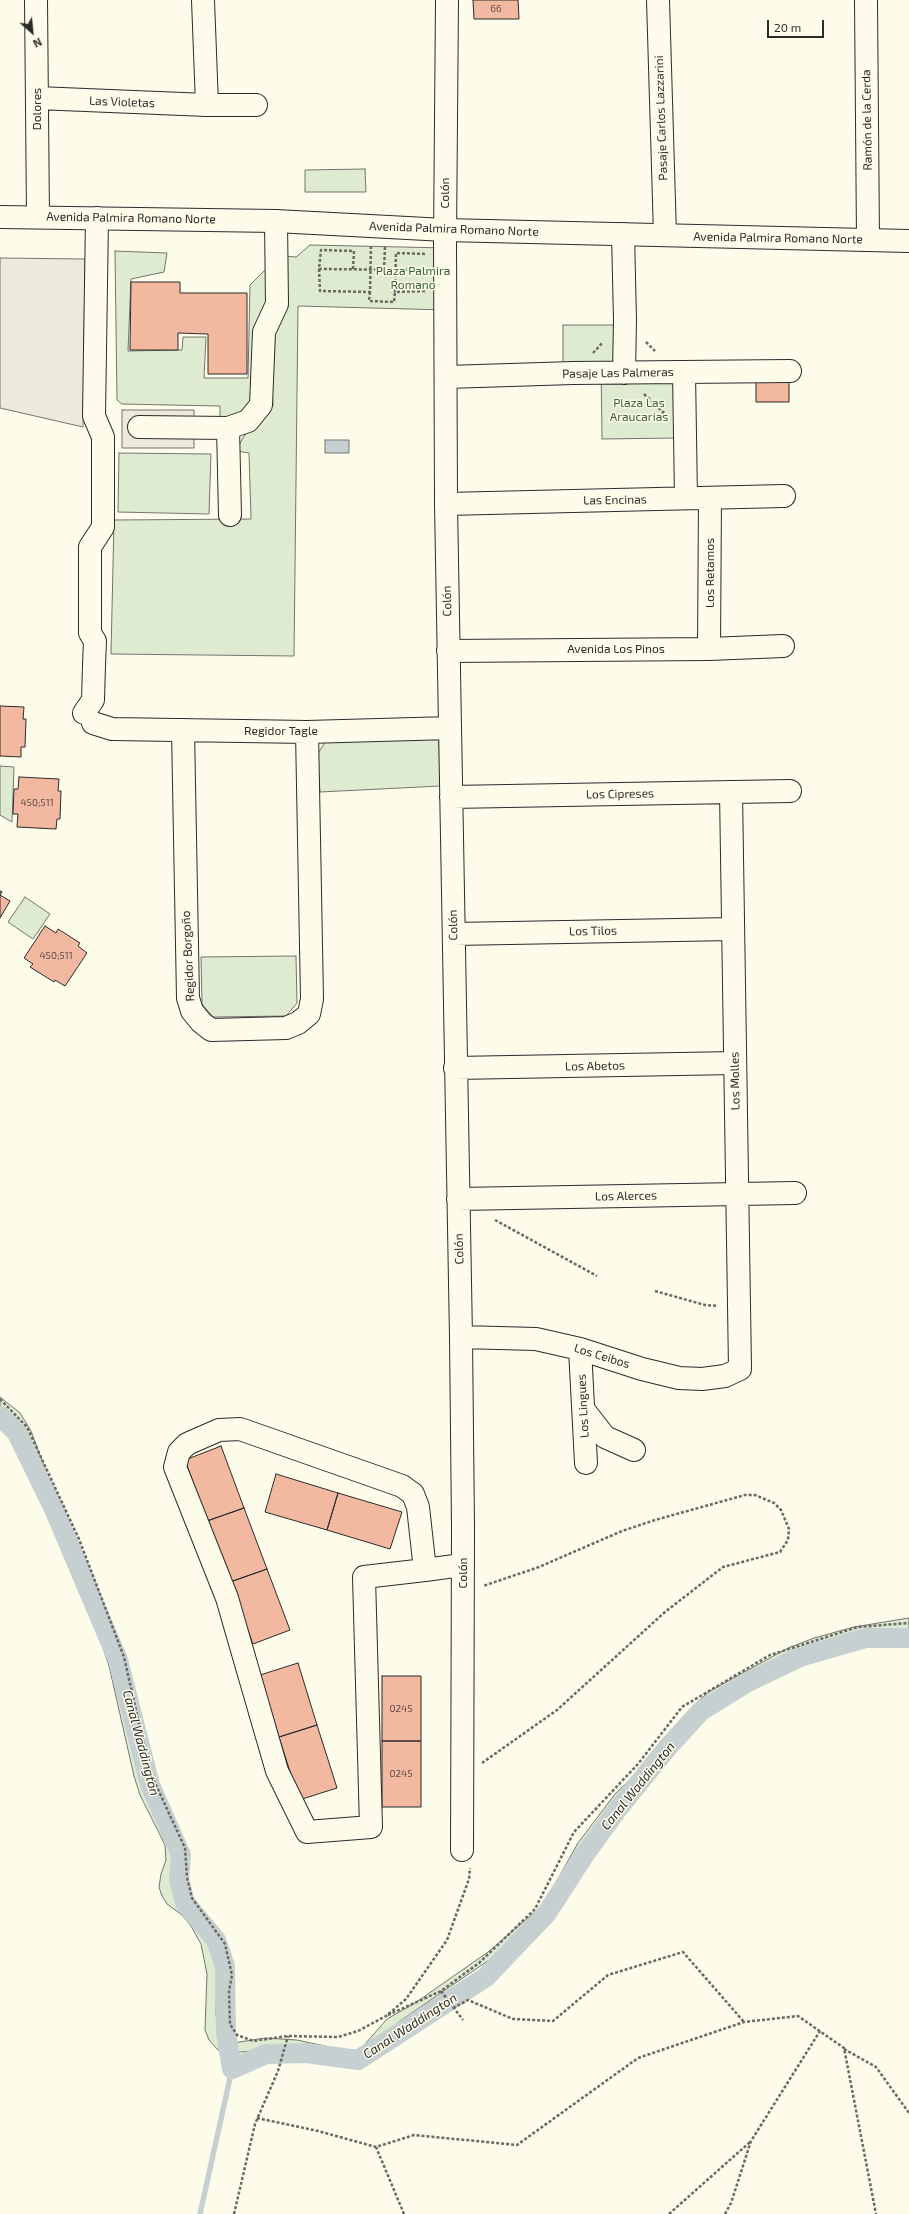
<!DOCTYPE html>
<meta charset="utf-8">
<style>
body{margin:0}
#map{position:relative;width:909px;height:2214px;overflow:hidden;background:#fdfbea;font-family:"Exo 2",sans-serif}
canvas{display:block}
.north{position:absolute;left:12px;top:12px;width:40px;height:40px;-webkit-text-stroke:3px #fdfbea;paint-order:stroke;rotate:153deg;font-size:11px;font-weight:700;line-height:16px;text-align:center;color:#2b2b2b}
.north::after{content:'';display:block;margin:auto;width:14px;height:18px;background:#2b2b2b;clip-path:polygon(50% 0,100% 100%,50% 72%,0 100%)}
.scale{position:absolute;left:767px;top:20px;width:57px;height:18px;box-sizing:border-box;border:2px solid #2b2b2b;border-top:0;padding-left:5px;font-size:12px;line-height:14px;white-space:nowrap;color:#2b2b2b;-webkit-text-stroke:3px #fdfbea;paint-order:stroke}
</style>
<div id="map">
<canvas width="909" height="2214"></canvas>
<div class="north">N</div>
<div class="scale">20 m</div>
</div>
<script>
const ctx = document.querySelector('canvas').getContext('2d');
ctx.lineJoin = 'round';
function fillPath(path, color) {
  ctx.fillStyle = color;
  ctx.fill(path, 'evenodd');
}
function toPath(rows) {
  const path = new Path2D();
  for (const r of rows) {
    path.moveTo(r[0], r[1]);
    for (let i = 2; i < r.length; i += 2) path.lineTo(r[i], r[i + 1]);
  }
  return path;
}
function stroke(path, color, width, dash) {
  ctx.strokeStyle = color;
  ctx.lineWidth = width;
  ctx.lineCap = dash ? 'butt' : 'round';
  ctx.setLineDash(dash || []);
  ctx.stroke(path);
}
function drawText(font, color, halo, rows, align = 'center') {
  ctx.font = font + ' "Exo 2",sans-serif';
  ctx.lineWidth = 3;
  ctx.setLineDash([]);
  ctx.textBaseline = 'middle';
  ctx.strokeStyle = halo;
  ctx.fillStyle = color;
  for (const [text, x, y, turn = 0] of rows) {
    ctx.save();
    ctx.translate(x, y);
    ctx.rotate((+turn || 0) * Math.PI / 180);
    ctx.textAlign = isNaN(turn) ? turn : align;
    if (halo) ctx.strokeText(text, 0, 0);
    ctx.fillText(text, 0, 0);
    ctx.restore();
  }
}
const green = toPath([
 [365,169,366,192,305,192,305,170,365,169],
 [310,245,447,248,447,310,298,306,294,656,111,654,114,520,251,519,249,453,236,451,244,436,273,406,270,336,283,256,296,257,310,245],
 [115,251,167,253,164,272,131,279,128,351,182,350,183,337,206,337,204,378,248,378,250,285,267,268,269,307,255,385,246,414,220,420,220,406,122,404,117,400,115,251],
 [563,325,616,325,617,382,676,381,676,438,602,439,601,363,563,364,563,325],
 [119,453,211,454,209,514,118,512,119,453],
 [434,736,439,740,440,786,320,792,317,755,326,741,434,736],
 [0,766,14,767,12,822,0,815,0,766],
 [25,897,50,914,33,939,8,922,25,897],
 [296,956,297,1003,286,1016,213,1017,202,1004,201,957,296,956],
 [0,1397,20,1413,31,1431,59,1506,102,1613,117,1664,148,1791,176,1849,172,1885,179,1897,193,1908,200,1917,209,1936,214,1952,217,1972,216,2014,218,2028,226,2042,233,2043,265,2038,297,2040,325,2046,346,2054,358,2052,387,2019,415,2003,488,1952,544,1904,578,1843,615,1794,637,1773,694,1705,710,1691,788,1648,814,1638,854,1627,909,1618,909,1630,837,1645,797,1658,738,1684,715,1700,687,1728,663,1759,607,1817,586,1847,545,1916,514,1943,400,2021,380,2039,364,2060,349,2066,317,2054,285,2048,231,2053,218,2050,209,2040,205,2030,207,1974,201,1944,191,1926,182,1915,167,1904,162,1896,159,1887,161,1874,166,1860,165,1845,140,1795,134,1776,109,1666,84,1590,44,1495,22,1433,16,1422,0,1408,0,1397]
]);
const parking = toPath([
 [0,258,85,259,83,427,0,408,0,258],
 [122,410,194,410,194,448,122,448,122,410]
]);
const water = toPath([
 [325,440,349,440,349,453,325,453,325,440]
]);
const stream = toPath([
 [200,2214,232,2069]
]);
const canal = toPath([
 [0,1416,17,1433,54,1509,118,1660,150,1785,181,1855,179,1880,185,1903,216,1940,225,1966,226,2033,232,2069,266,2054,306,2053,358,2060,486,1977,547,1913,583,1857,617,1810,668,1747,701,1711,746,1683,800,1657,866,1638,909,1638]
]);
const building = toPath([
 [473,0,518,0,519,19,474,19,473,0],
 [131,282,180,282,180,293,247,293,247,374,208,374,208,334,178,333,178,350,130,350,131,282],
 [756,382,789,382,789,402,756,402,756,382],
 [0,706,24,707,23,719,26,719,25,747,21,747,21,757,0,756,0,706],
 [19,777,59,779,58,791,61,791,60,819,57,819,56,829,17,827,18,814,13,814,14,789,18,789,19,777],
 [0,891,2,892,0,895,10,901,0,918,0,891],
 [45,926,56,933,58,929,80,943,78,946,87,953,65,986,55,980,54,982,30,967,33,964,24,958,45,926],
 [221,1446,244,1508,207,1521,185,1460,221,1446],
 [276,1474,338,1493,327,1530,265,1512,276,1474],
 [338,1493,402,1512,390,1549,327,1530,338,1493],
 [244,1508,267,1569,230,1582,207,1521,244,1508],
 [267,1569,290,1630,253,1644,230,1582,267,1569],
 [298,1663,317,1725,279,1737,260,1675,298,1663],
 [382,1676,421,1676,421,1741,382,1741,382,1676],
 [317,1725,337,1788,299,1800,279,1737,317,1725],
 [382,1741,421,1741,421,1807,382,1807,382,1741]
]);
const path = toPath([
 [319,269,320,291,370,292,371,245],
 [353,269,354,251,321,250,319,269,425,270],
 [384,270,385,246],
 [425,291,395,292,396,253,426,254],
 [370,292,369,301,394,302,395,292],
 [646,342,655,351],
 [593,353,603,342],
 [644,394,664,413],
 [495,1220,597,1276],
 [655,1291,705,1305,718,1306],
 [0,1399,27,1427,79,1539,124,1657,150,1772,185,1848,187,1877,192,1898,225,1944,232,1975,229,1991,230,2024,237,2035,253,2041,288,2036,338,2037,358,2031,386,2016,406,1999,447,1940,469,1879,470,1868],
 [482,1763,557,1710,665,1612,723,1567,780,1552,788,1540,789,1529,781,1510,774,1503,755,1495,745,1495,655,1520,622,1531,539,1567,483,1586],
 [441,1991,463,2020],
 [453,2008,468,2000,513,2019,553,2021,608,1975,683,1952,744,2022],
 [388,2015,441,1991,479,1963,535,1909,574,1832,638,1764,682,1707,770,1655,858,1627,909,1623],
 [844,2049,876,2067,909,2113],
 [257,2118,318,2131,376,2147],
 [234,2214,255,2124,278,2071,288,2036],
 [404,2214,376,2147,414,2135,517,2145,638,2058,744,2022,798,2016,844,2048,876,2214],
 [669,2214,750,2142],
 [725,2214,731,2203,751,2141,820,2031]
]);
const minor = toPath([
 [36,0,38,217],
 [203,0,207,105],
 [447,0,445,239,446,504,461,1337,463,1528,462,1850],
 [658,0,665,235],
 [866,0,868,240],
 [37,98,207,105,256,105],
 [623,234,625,320,624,373],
 [684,372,686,498],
 [447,377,573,373,790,371],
 [139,427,228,428],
 [446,504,784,496],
 [230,515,228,428,248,421,261,405,264,332,277,304,276,221],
 [709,649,710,498],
 [448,651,709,649,783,646],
 [84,713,93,700,94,665,95,641,90,633,90,547,103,527,103,437,94,416,97,218],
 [93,723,112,729,307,732,450,728],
 [183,730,188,998,192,1011,201,1022,211,1030,286,1028,298,1023,309,1014,312,999,307,732],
 [451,797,790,791],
 [454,934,733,929],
 [455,1068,735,1063],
 [458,1199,795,1193],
 [461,1337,536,1339,580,1349,642,1369,679,1378,702,1379,725,1376,740,1369,731,792],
 [580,1349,586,1463],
 [584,1410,605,1437,634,1450],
 [425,1570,418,1507,413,1494,402,1486,240,1429,219,1430,187,1444,179,1452,175,1467,227,1598,277,1771,307,1832,371,1827,364,1577,425,1570,447,1567,463,1565]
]);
const major = toPath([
 [0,217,276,221,445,230,909,241]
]);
const numberNames = [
 ["66",496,9],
 ["450;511",37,803],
 ["450;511",56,956],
 ["0245",401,1709],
 ["0245",401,1774]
];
const streetNames = [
 ["Las Violetas",122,102,2],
 ["Dolores",37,109,-90],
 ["Pasaje Carlos Lazzarini",661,118,-92],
 ["Ramón de la Cerda",867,120,-91],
 ["Colón",445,193,-90],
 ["Avenida Palmira Romano Norte",131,218,1],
 ["Avenida Palmira Romano Norte",454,229,2],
 ["Avenida Palmira Romano Norte",778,238,1],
 ["Pasaje Las Palmeras",618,373,-1],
 ["Las Encinas",615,500,-1],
 ["Los Retamos",710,573,-90],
 ["Colón",447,601,-91],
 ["Avenida Los Pinos",616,649],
 ["Regidor Tagle",281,731],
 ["Los Cipreses",620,794,-1],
 ["Colón",453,925,-91],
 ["Los Tilos",593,931,-1],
 ["Regidor Borgoño",188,956,-93],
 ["Los Abetos",595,1066,-1],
 ["Los Molles",735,1081,-91],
 ["Los Alerces",626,1196,-1],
 ["Colón",459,1249,-92],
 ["Los Ceibos",602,1356,17],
 ["Los Lingues",583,1406,-93],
 ["Colón",463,1573,-90]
];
const parkNames = [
 ["Plaza Palmira",413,271],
 ["Romano",413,285],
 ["Plaza Las",639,403],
 ["Araucarias",639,417]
];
const waterNames = [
 ["Canal Waddington",141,1743,75],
 ["Canal Waddington",638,1786,-51],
 ["Canal Waddington",410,2026,-33]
];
fillPath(green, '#deebd1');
stroke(green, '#74746e', 1);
fillPath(parking, '#eceadb');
stroke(parking, '#74746e', 1);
fillPath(water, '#c7d0d0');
stroke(water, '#74746e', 1);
stroke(stream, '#c7d0d0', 5.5);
stroke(canal, '#c7d0d0', 20);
fillPath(building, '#f2b8a0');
stroke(building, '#2b2b2b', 1);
stroke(minor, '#2b2b2b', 24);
stroke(major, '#2b2b2b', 24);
stroke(path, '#6a6964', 2.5, [3, 2]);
stroke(minor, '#fdfbea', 22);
stroke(major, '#fdfbea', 22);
drawText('10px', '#5d4e48', null, numberNames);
drawText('12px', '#2b2b2b', '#fdfbea', streetNames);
drawText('12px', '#34623c', '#fdfbea', parkNames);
drawText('italic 13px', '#2b2b2b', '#fdfbea', waterNames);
</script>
